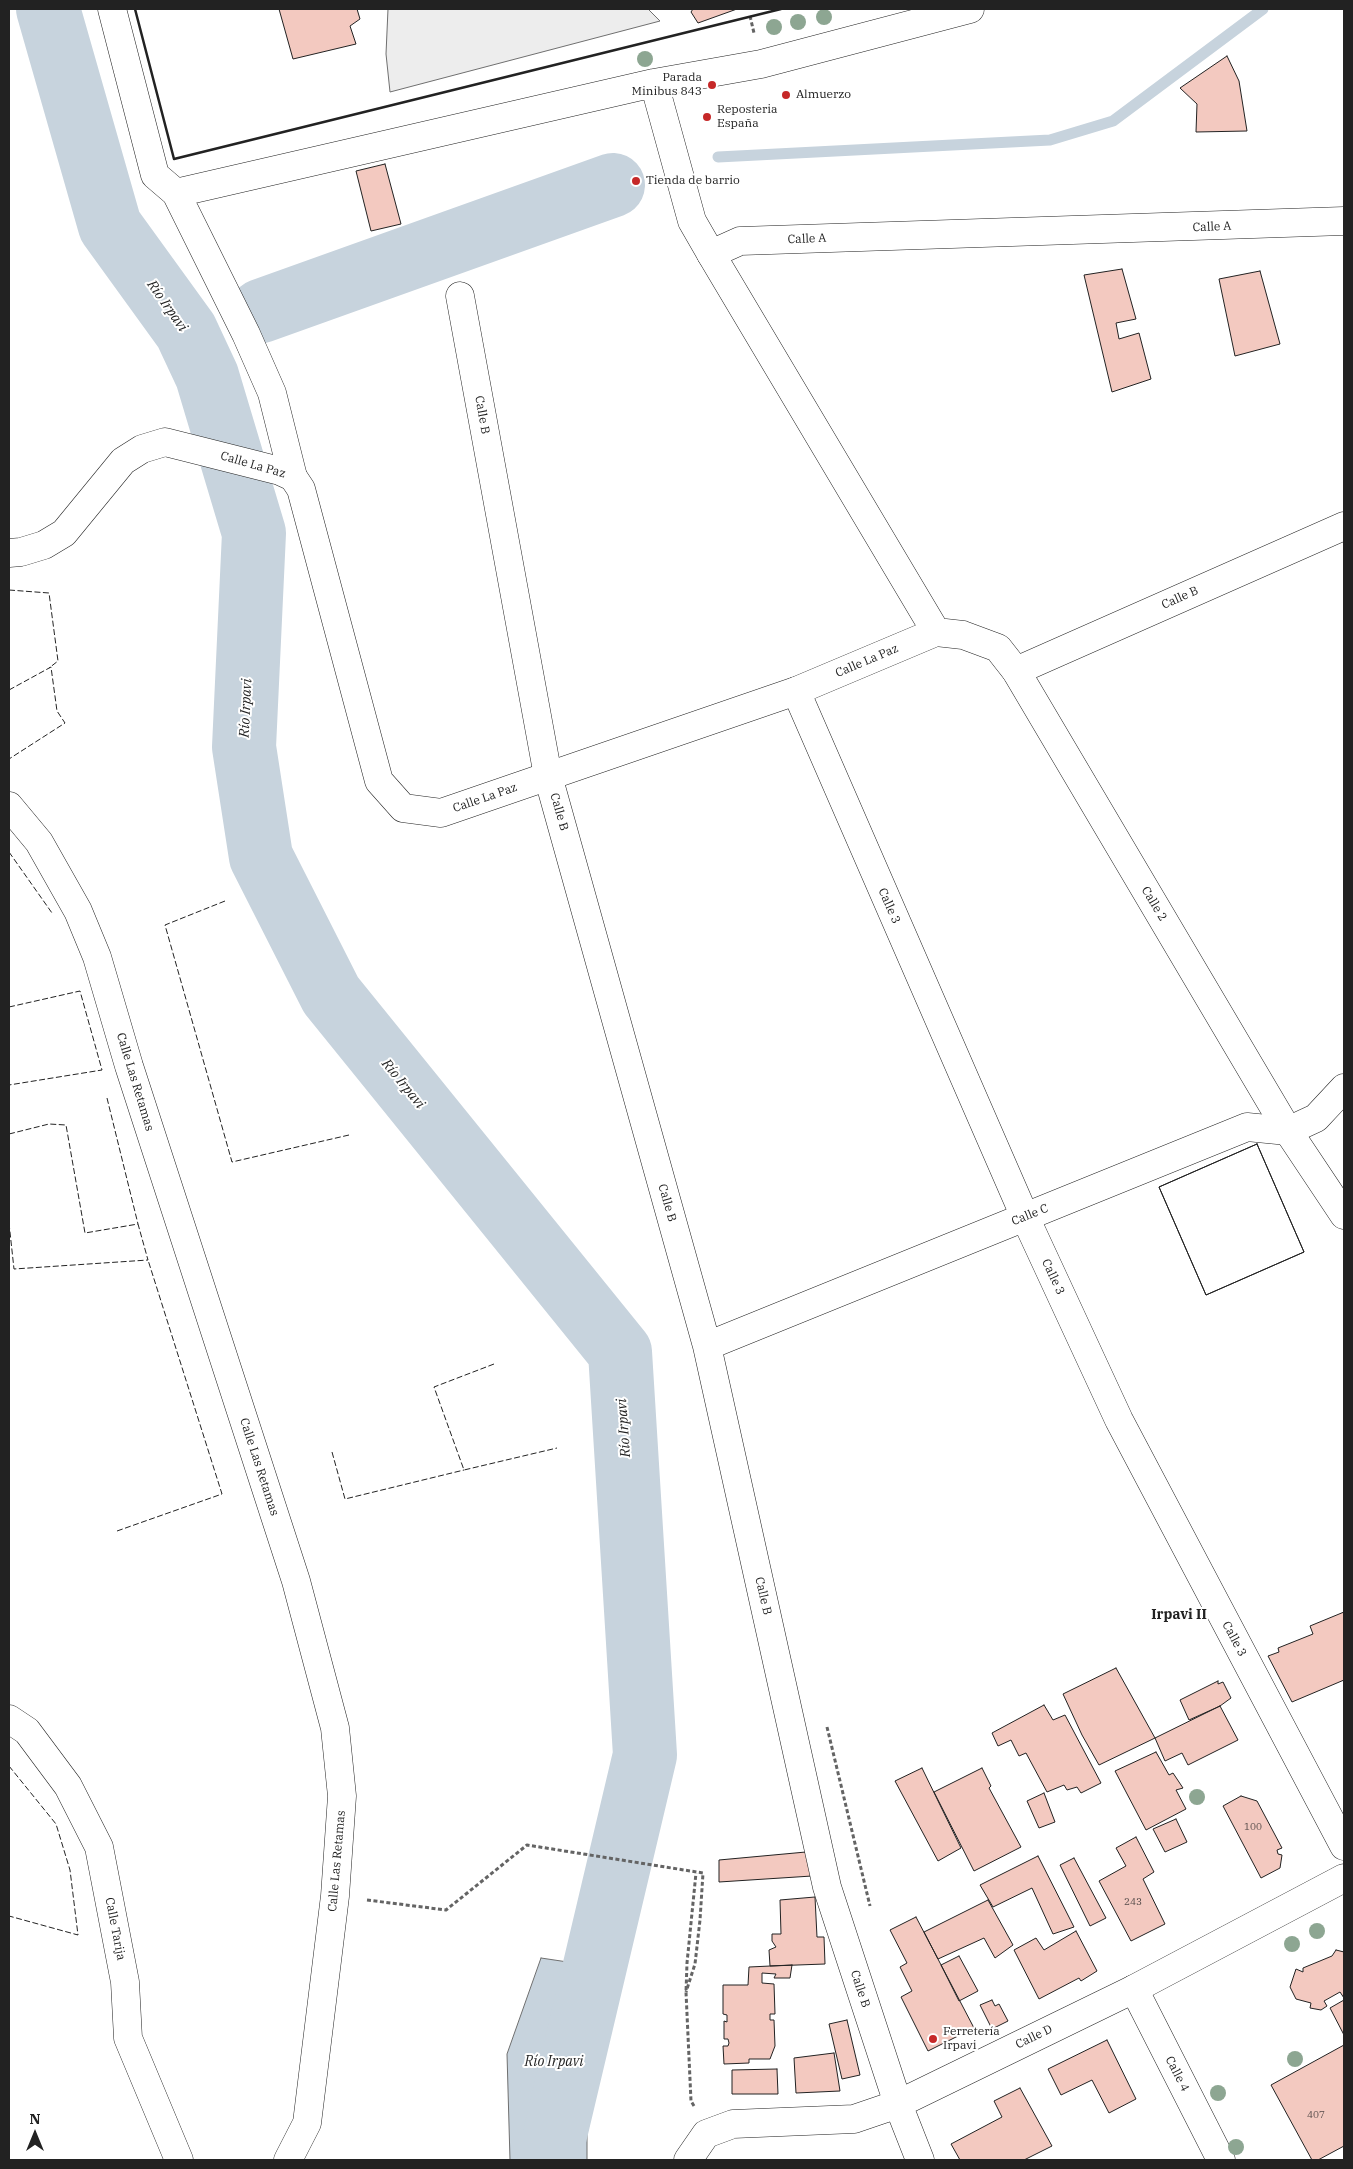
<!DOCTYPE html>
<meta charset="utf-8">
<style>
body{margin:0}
#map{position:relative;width:1353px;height:2169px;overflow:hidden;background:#fff;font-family:"IBM Plex Serif",serif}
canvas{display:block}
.frame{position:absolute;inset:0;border:10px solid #222;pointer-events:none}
.north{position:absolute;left:10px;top:2109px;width:50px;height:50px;-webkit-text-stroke:4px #fff;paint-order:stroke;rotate:0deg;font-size:14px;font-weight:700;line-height:20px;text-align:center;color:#222}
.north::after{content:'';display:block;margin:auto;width:18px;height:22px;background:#222;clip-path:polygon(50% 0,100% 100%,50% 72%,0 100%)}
</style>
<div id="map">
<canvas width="1353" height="2169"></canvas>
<div class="frame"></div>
<div class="north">N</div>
</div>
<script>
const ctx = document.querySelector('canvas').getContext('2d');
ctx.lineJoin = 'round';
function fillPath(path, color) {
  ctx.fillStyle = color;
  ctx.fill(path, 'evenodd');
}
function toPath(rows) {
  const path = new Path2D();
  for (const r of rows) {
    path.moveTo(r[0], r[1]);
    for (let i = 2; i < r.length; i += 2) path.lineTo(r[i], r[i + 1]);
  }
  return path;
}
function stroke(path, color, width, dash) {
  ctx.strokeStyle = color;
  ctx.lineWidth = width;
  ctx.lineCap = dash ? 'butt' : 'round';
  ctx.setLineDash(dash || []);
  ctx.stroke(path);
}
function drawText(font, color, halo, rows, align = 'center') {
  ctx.font = font + ' "IBM Plex Serif",serif';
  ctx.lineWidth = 4;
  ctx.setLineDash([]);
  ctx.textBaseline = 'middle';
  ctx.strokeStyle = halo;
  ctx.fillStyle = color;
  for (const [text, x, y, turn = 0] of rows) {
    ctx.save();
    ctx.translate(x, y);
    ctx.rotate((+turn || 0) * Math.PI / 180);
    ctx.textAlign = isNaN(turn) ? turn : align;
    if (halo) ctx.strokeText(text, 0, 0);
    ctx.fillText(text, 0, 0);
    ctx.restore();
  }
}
const parking = toPath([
 [388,9,648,9,660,21,390,92,386,54,388,9]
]);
const water = toPath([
 [541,1958,621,1970,587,2134,587,2160,510,2160,507,2054,541,1958]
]);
const stream = toPath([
 [718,157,1050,140,1113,121,1263,9]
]);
const river = toPath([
 [48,9,110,226,186,331,207,376,254,533,244,747,261,857,331,995,620,1352,645,1755,549,2160],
 [261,311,613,185]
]);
const building = toPath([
 [279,9,357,9,360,19,350,26,356,44,293,59,279,9],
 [693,9,737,9,698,23,691,12,693,9],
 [1227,56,1239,81,1247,131,1196,132,1197,104,1180,88,1227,56],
 [385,164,401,224,371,231,356,171,385,164],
 [1122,269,1136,319,1116,323,1119,339,1139,333,1151,379,1112,392,1084,275,1122,269],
 [1260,271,1280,344,1235,356,1219,279,1260,271],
 [1257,1144,1304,1252,1206,1295,1159,1187,1257,1144],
 [1257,1144,1304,1252,1206,1295,1159,1187,1257,1144],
 [1344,1612,1344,1680,1292,1702,1268,1656,1279,1652,1278,1648,1313,1634,1310,1626,1344,1612],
 [1116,1668,1155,1738,1099,1765,1082,1735,1063,1694,1116,1668],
 [1218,1681,1218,1684,1223,1682,1231,1698,1220,1706,1189,1720,1180,1700,1218,1681],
 [1044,1705,1053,1720,1065,1715,1101,1783,1081,1793,1077,1787,1067,1790,1064,1785,1047,1792,1026,1753,1019,1756,1011,1740,998,1746,992,1733,1044,1705],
 [1220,1706,1238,1740,1188,1765,1182,1753,1165,1761,1155,1738,1220,1706],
 [1156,1752,1169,1775,1173,1773,1183,1788,1176,1790,1186,1809,1146,1830,1115,1771,1156,1752],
 [922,1768,961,1848,938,1861,895,1781,922,1768],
 [982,1768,991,1786,989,1788,1021,1847,974,1871,934,1792,982,1768],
 [1044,1793,1055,1822,1039,1828,1027,1801,1044,1793],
 [1241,1796,1257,1801,1282,1848,1277,1850,1278,1854,1282,1855,1280,1868,1261,1878,1223,1806,1241,1796],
 [1176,1819,1187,1842,1165,1852,1153,1829,1176,1819],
 [1136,1837,1154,1872,1143,1879,1165,1924,1131,1941,1099,1881,1126,1866,1116,1848,1136,1837],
 [806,1852,812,1876,719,1882,719,1860,806,1852],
 [1038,1856,1074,1927,1053,1934,1032,1888,993,1907,980,1885,1038,1856],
 [1074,1858,1106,1918,1090,1926,1060,1865,1074,1858],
 [815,1897,817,1937,824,1937,825,1964,770,1966,769,1950,776,1947,772,1941,772,1934,781,1934,780,1900,815,1897],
 [988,1900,1013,1945,995,1958,984,1938,938,1959,924,1932,988,1900],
 [916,1917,974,2028,928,2051,901,1997,912,1991,900,1967,907,1963,890,1930,916,1917],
 [1076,1931,1097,1971,1081,1981,1079,1978,1039,1999,1014,1950,1036,1938,1044,1950,1076,1931],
 [1336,1950,1344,1952,1344,1998,1340,1992,1324,2001,1327,2006,1321,2010,1310,2008,1311,2003,1296,1999,1290,1987,1296,1969,1303,1972,1303,1968,1332,1956,1336,1950],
 [959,1956,978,1991,959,2001,941,1965,959,1956],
 [792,1965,790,1978,774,1978,776,1974,762,1973,762,1983,774,1984,775,2014,770,2014,770,2020,774,2020,775,2046,770,2059,749,2059,749,2063,724,2064,723,2046,728,2046,729,2043,728,2039,724,2039,724,2021,727,2022,727,2015,723,2014,723,1985,748,1985,749,1967,792,1965],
 [992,2000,995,2006,999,2004,1008,2021,992,2029,980,2005,992,2000],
 [1344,2000,1344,2035,1330,2008,1344,2000],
 [847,2020,860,2075,842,2079,829,2024,847,2020],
 [1107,2040,1136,2099,1109,2113,1092,2080,1061,2095,1048,2069,1107,2040],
 [1344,2045,1344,2146,1318,2160,1312,2160,1271,2085,1344,2045],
 [834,2053,840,2091,796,2093,794,2058,834,2053],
 [777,2069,778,2094,732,2094,732,2070,777,2069],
 [1020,2088,1052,2146,1024,2160,960,2160,951,2144,1002,2117,994,2101,1020,2088]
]);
const path = toPath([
 [750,16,754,33],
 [827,1727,870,1906],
 [367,1900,446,1910,527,1845,703,1873,700,1920,695,1964,686,1992],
 [694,2106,691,2101,686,1992,687,1963,696,1873]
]);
const street = toPath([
 [112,9,155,175,176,193,246,334,272,393,293,477],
 [654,83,692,221,711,254],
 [176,193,654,83,761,64,970,9],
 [460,296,548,776,707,1346,827,1887,898,2104,854,2119,733,2124,706,2134,688,2160],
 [1016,671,1344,526],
 [796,691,1025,1217,1119,1420,1344,1846],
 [9,806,39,842,78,911,97,957,129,1066,296,1581,335,1728,342,1796,335,1896,307,2123,288,2160],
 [707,1346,1247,1127,1288,1131,1316,1118,1344,1088],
 [9,1719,27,1731,68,1786,99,1847,125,1982,128,2038,179,2160],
 [1134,1989,1221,2160]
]);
const secondary = toPath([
 [9,553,21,552,44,545,64,533,123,461,142,449,165,442,280,471,293,477,301,489,379,781,403,808,441,813,796,691,936,632,963,635,998,648,1016,671,1288,1131,1344,1215],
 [936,632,711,254,740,241,1344,221],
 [920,2160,898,2104,1134,1989,1344,1878]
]);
const fence = toPath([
 [9,590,49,593,58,661,49,668],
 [9,690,51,667,57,711,65,723,9,759],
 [9,852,52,913],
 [225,901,165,925,232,1162,349,1135],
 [9,1007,80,991,102,1070,9,1085],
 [107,1098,138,1224],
 [9,1134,49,1124,66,1125,85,1233,138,1224,148,1260,14,1269,9,1223],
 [494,1364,434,1387,464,1470,557,1448],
 [332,1452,345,1499,464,1470],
 [117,1531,222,1494,148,1260],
 [9,1766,56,1824,70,1870,78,1935,9,1916]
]);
const wall = toPath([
 [135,9,174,159,781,9]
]);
const trees = [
 [824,17],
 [798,22],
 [774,27],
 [645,59],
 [1197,1797],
 [1317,1931],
 [1292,1944],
 [1295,2059],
 [1218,2093],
 [1236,2147]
];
const markers = [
 [712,85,5,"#c62828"],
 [786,95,5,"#c62828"],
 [707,117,5,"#c62828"],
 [636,181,5,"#c62828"],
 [933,2039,5,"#c62828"]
];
const numberNames = [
 ["100",1253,1827],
 ["243",1133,1902],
 ["407",1316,2115]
];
const poiNames = [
 ["Parada",702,78,"right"],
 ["Minibus 843",702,92,"right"],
 ["Almuerzo",796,95],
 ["Reposteria",717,110],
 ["España",717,124],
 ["Tienda de barrio",646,181],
 ["Ferretería",943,2032],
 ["Irpavi",943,2046]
];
const streetNames = [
 ["Calle A",1212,227,-2],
 ["Calle A",807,239,-2],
 ["Calle B",482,415,80],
 ["Calle La Paz",253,465,16],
 ["Calle B",1180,598,-24],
 ["Calle La Paz",867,661,-23],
 ["Calle La Paz",485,798,-19],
 ["Calle B",559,812,74],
 ["Calle 2",1154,904,59],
 ["Calle 3",889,906,66],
 ["Calle Las Retamas",135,1082,73],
 ["Calle B",667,1203,74],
 ["Calle C",1030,1215,-22],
 ["Calle 3",1053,1277,65],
 ["Calle Las Retamas",259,1467,72],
 ["Calle B",763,1596,77],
 ["Calle 3",1234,1639,62],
 ["Calle Las Retamas",337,1861,-85],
 ["Calle Tarija",115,1929,79],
 ["Calle B",860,1989,72],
 ["Calle D",1034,2037,-26],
 ["Calle 4",1177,2074,63]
];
const waterNames = [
 ["Río Irpavi",167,306,55],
 ["Río Irpavi",246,708,-87],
 ["Río Irpavi",403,1084,51],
 ["Río Irpavi",624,1428,-94],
 ["Río Irpavi",554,2062]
];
const neighbourhoodNames = [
 ["Irpavi II",1179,1615]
];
fillPath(parking, '#ededed');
stroke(parking, '#6f6f6f', 1);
fillPath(water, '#c7d3dd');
stroke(water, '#6f6f6f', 1);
stroke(stream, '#c7d3dd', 11);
stroke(river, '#c7d3dd', 64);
fillPath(building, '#f3c9c0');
stroke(building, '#222', 1);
stroke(street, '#222', 29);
stroke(secondary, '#222', 29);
stroke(path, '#646464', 3, [4, 2.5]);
stroke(street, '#fff', 28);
stroke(secondary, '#fff', 28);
stroke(fence, '#222', 1, [6, 2.5]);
stroke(wall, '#222', 2.5);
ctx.fillStyle = '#8da692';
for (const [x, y] of trees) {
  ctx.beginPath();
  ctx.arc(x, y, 8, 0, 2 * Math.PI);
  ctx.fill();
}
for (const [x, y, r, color] of markers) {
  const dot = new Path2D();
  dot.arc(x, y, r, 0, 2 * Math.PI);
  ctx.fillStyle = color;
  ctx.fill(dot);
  stroke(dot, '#fff', 2);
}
drawText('10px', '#564c4a', null, numberNames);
drawText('12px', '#222', '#fff', poiNames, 'left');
drawText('12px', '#222', '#fff', streetNames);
drawText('italic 14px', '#222', '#fff', waterNames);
drawText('bold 14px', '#222', '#fff', neighbourhoodNames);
</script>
